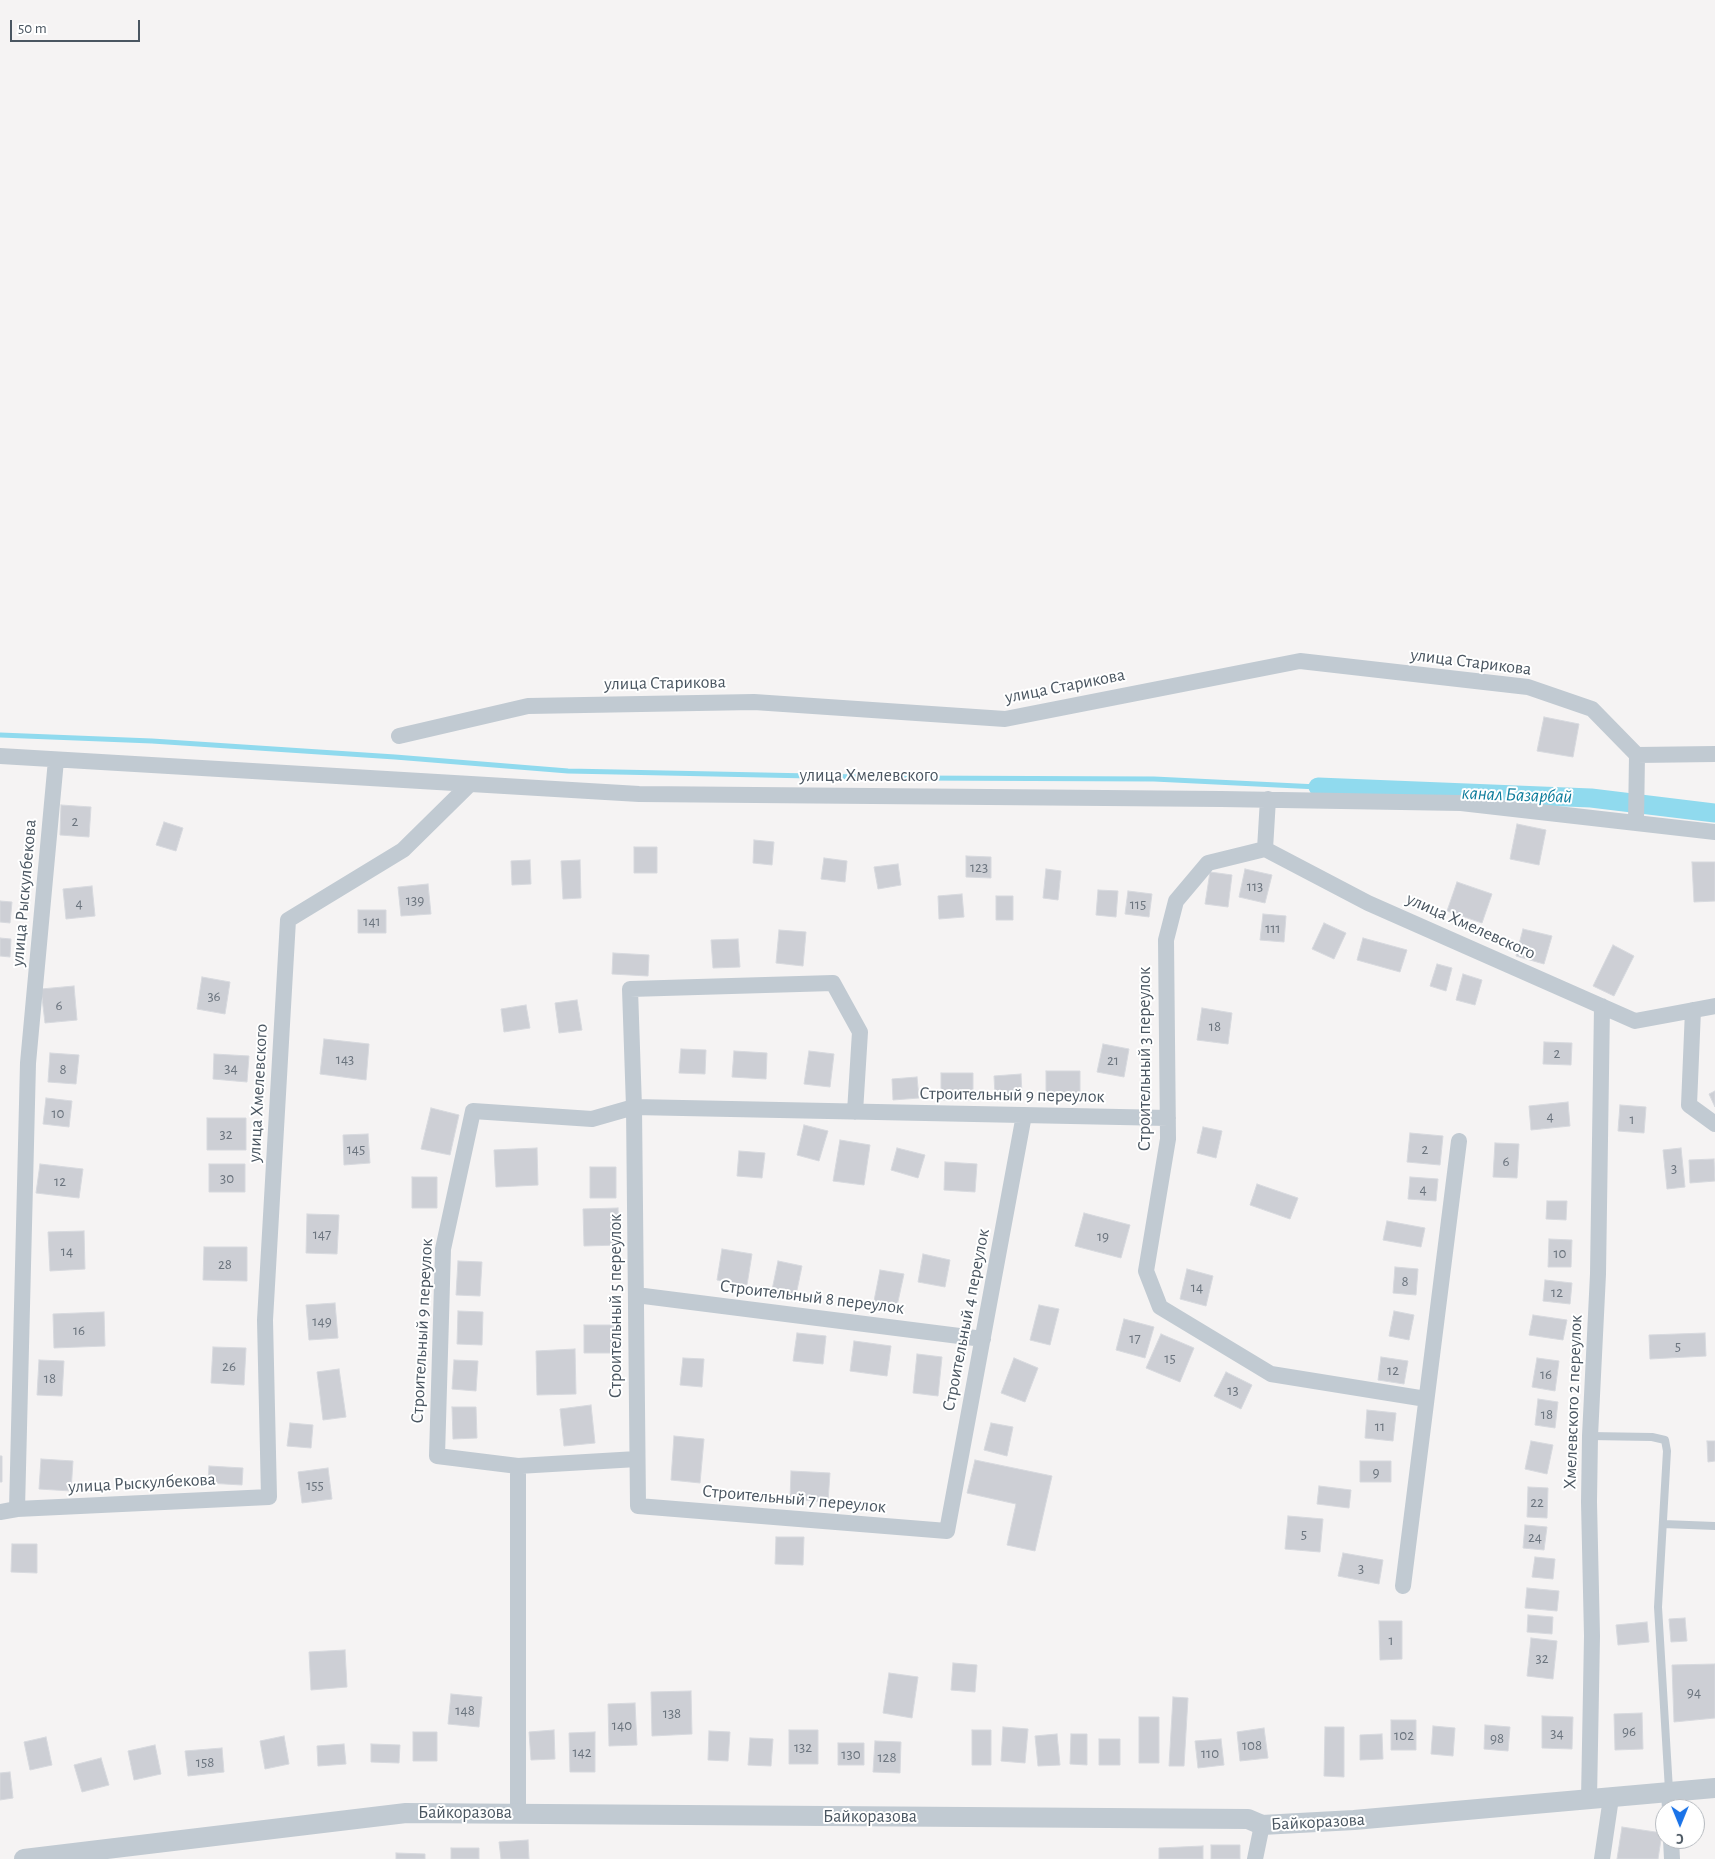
<!DOCTYPE html>
<meta charset="utf-8">
<style>
body{margin:0}
#map{position:relative;width:1715px;height:1859px;overflow:hidden;background:#f5f3f3;font-family:"Alegreya Sans",sans-serif}
canvas{display:block}
.north{position:absolute;left:1655px;top:1799px;width:50px;height:50px;box-sizing:border-box;background:#fff;border:1px solid #b7bbc0;border-radius:50%;rotate:180deg;font-size:14px;font-weight:700;line-height:20px;text-align:center;color:#4a5661}
.north::after{content:'';display:block;margin:auto;width:18px;height:22px;background:#1a73e8;clip-path:polygon(50% 0,100% 100%,50% 72%,0 100%)}
.scale{position:absolute;left:10px;top:20px;width:130px;height:22px;box-sizing:border-box;border:2px solid #4a5661;border-top:0;padding-left:6px;font-size:15px;line-height:18px;white-space:nowrap;color:#4a5661;-webkit-text-stroke:4px #fff;paint-order:stroke}
</style>
<div id="map">
<canvas width="1715" height="1859"></canvas>
<div class="north">С</div>
<div class="scale">50 m</div>
</div>
<script>
const ctx = document.querySelector('canvas').getContext('2d');
ctx.lineJoin = 'round';
function toPath(rows) {
  const path = new Path2D();
  for (const r of rows) {
    path.moveTo(r[0], r[1]);
    for (let i = 2; i < r.length; i += 2) path.lineTo(r[i], r[i + 1]);
  }
  return path;
}
function stroke(path, color, width, dash) {
  ctx.strokeStyle = color;
  ctx.lineWidth = width;
  ctx.lineCap = dash ? 'butt' : 'round';
  ctx.setLineDash(dash || []);
  ctx.stroke(path);
}
function fillPath(path, color) {
  ctx.fillStyle = color;
  ctx.fill(path, 'evenodd');
}
function drawText(font, color, halo, rows, align = 'center') {
  ctx.font = font + ' "Alegreya Sans",sans-serif';
  ctx.lineWidth = 4;
  ctx.setLineDash([]);
  ctx.textBaseline = 'middle';
  ctx.strokeStyle = halo;
  ctx.fillStyle = color;
  for (const [text, x, y, turn = 0] of rows) {
    ctx.save();
    ctx.translate(x, y);
    ctx.rotate((+turn || 0) * Math.PI / 180);
    ctx.textAlign = isNaN(turn) ? turn : align;
    if (halo) ctx.strokeText(text, 0, 0);
    ctx.fillText(text, 0, 0);
    ctx.restore();
  }
}
const stream = toPath([
 [0,735,152,741,395,757,568,771,909,778,1154,779,1318,787]
]);
const canal = toPath([
 [1318,787,1591,798,1715,813]
]);
const building = toPath([
 [1544,717,1579,724,1573,757,1537,751,1544,717],
 [61,805,91,807,89,837,60,835,61,805],
 [164,822,183,828,176,851,156,845,164,822],
 [1517,824,1546,830,1539,865,1510,859,1517,824],
 [754,840,774,842,772,865,753,863,754,840],
 [634,847,657,847,657,873,634,873,634,847],
 [966,856,991,857,991,878,966,877,966,856],
 [824,858,847,861,845,882,821,879,824,858],
 [530,860,531,884,512,885,511,861,530,860],
 [580,860,581,898,563,899,561,861,580,860],
 [1692,862,1715,862,1715,901,1694,902,1692,862],
 [898,864,901,885,878,889,874,867,898,864],
 [1046,869,1061,871,1058,900,1043,898,1046,869],
 [1245,869,1272,875,1265,903,1239,897,1245,869],
 [1210,872,1232,875,1228,907,1205,904,1210,872],
 [1457,882,1492,894,1482,923,1447,911,1457,882],
 [428,884,431,914,401,916,398,887,428,884],
 [92,886,95,916,66,919,63,889,92,886],
 [1098,890,1118,891,1116,917,1096,915,1098,890],
 [1128,891,1152,894,1149,917,1125,914,1128,891],
 [962,894,964,917,939,919,938,896,962,894],
 [996,896,1013,896,1013,920,996,920,996,896],
 [0,901,12,902,10,923,0,922,0,901],
 [358,910,386,910,386,933,358,933,358,910],
 [1263,914,1286,916,1284,942,1260,940,1263,914],
 [1324,923,1346,933,1334,959,1312,949,1324,923],
 [1523,929,1552,936,1544,964,1516,956,1523,929],
 [779,930,806,932,803,966,776,963,779,930],
 [0,938,11,939,10,957,0,956,0,938],
 [1363,938,1407,950,1400,972,1357,960,1363,938],
 [738,939,740,967,713,968,711,940,738,939],
 [1613,945,1634,956,1614,996,1593,986,1613,945],
 [613,953,649,955,648,976,612,974,613,953],
 [1437,964,1452,968,1446,991,1430,986,1437,964],
 [1463,974,1482,980,1475,1005,1456,1000,1463,974],
 [202,977,230,982,225,1014,197,1009,202,977],
 [74,986,77,1020,45,1023,41,989,74,986],
 [577,1000,582,1030,559,1033,555,1003,577,1000],
 [526,1005,530,1028,504,1032,501,1009,526,1005],
 [1202,1008,1232,1013,1228,1044,1197,1040,1202,1008],
 [324,1039,369,1044,366,1080,320,1074,324,1039],
 [1544,1042,1572,1043,1571,1065,1543,1064,1544,1042],
 [1103,1044,1129,1049,1124,1077,1097,1072,1103,1044],
 [681,1049,706,1050,705,1074,679,1073,681,1049],
 [734,1051,767,1053,766,1079,732,1077,734,1051],
 [809,1051,834,1054,830,1087,804,1084,809,1051],
 [50,1053,79,1055,76,1084,48,1082,50,1053],
 [214,1054,249,1056,247,1082,213,1079,214,1054],
 [1046,1071,1080,1071,1080,1099,1046,1099,1046,1071],
 [941,1073,973,1073,973,1100,941,1100,941,1073],
 [1021,1074,1022,1094,995,1096,994,1076,1021,1074],
 [917,1077,919,1098,893,1100,892,1079,917,1077],
 [1715,1091,1715,1107,1709,1094,1715,1091],
 [46,1098,72,1101,69,1127,43,1124,46,1098],
 [1568,1102,1570,1126,1531,1130,1529,1106,1568,1102],
 [1620,1105,1646,1107,1644,1133,1618,1131,1620,1105],
 [431,1108,459,1115,450,1155,421,1149,431,1108],
 [207,1118,246,1118,246,1150,207,1150,207,1118],
 [804,1125,828,1131,819,1161,797,1155,804,1125],
 [1203,1127,1222,1131,1216,1158,1197,1153,1203,1127],
 [1410,1133,1443,1136,1440,1165,1407,1162,1410,1133],
 [368,1134,370,1163,344,1165,343,1135,368,1134],
 [840,1140,870,1145,864,1185,833,1181,840,1140],
 [1495,1143,1519,1144,1517,1178,1493,1177,1495,1143],
 [537,1148,538,1185,496,1187,494,1150,537,1148],
 [897,1148,925,1155,918,1178,891,1170,897,1148],
 [1681,1148,1685,1187,1667,1189,1663,1150,1681,1148],
 [739,1151,765,1153,762,1178,737,1176,739,1151],
 [1714,1159,1715,1181,1690,1183,1689,1160,1714,1159],
 [945,1162,977,1164,975,1192,944,1190,945,1162],
 [40,1164,83,1169,79,1198,36,1193,40,1164],
 [209,1164,245,1164,245,1192,209,1192,209,1164],
 [590,1167,616,1167,616,1198,590,1198,590,1167],
 [412,1177,437,1177,437,1208,412,1208,412,1177],
 [1410,1177,1438,1179,1436,1201,1408,1199,1410,1177],
 [1257,1184,1298,1198,1290,1219,1250,1205,1257,1184],
 [1547,1201,1567,1201,1566,1220,1546,1219,1547,1201],
 [618,1208,619,1245,584,1246,583,1209,618,1208],
 [1084,1213,1130,1225,1121,1258,1075,1246,1084,1213],
 [307,1214,339,1215,337,1254,306,1253,307,1214],
 [1387,1221,1425,1228,1421,1247,1383,1240,1387,1221],
 [84,1231,85,1269,50,1271,48,1232,84,1231],
 [1549,1239,1572,1240,1571,1267,1548,1267,1549,1239],
 [204,1247,247,1247,247,1281,203,1280,204,1247],
 [722,1249,752,1254,747,1285,717,1280,722,1249],
 [923,1254,950,1260,945,1287,918,1282,923,1254],
 [458,1261,482,1262,480,1296,456,1295,458,1261],
 [778,1261,802,1266,796,1295,772,1290,778,1261],
 [1395,1267,1418,1269,1416,1295,1393,1293,1395,1267],
 [1187,1269,1213,1276,1206,1306,1180,1299,1187,1269],
 [880,1270,904,1274,897,1306,874,1301,880,1270],
 [1545,1280,1572,1283,1570,1304,1543,1301,1545,1280],
 [335,1303,338,1338,309,1340,306,1305,335,1303],
 [1039,1305,1059,1309,1050,1345,1030,1340,1039,1305],
 [458,1311,483,1312,482,1345,457,1344,458,1311],
 [1394,1311,1414,1315,1409,1340,1389,1336,1394,1311],
 [104,1312,105,1346,54,1348,53,1314,104,1312],
 [1533,1315,1567,1320,1563,1340,1529,1335,1533,1315],
 [1124,1319,1154,1327,1145,1358,1116,1350,1124,1319],
 [584,1325,614,1325,614,1353,584,1353,584,1325],
 [797,1333,826,1336,823,1364,793,1361,797,1333],
 [1705,1333,1706,1356,1650,1359,1649,1335,1705,1333],
 [1161,1334,1194,1348,1180,1382,1146,1368,1161,1334],
 [854,1341,891,1346,887,1376,850,1371,854,1341],
 [213,1347,246,1348,244,1385,211,1383,213,1347],
 [575,1349,576,1394,537,1395,536,1351,575,1349],
 [917,1354,942,1357,938,1396,913,1393,917,1354],
 [1381,1357,1408,1361,1404,1384,1378,1380,1381,1357],
 [683,1358,704,1359,702,1387,680,1385,683,1358],
 [1014,1358,1038,1368,1025,1402,1001,1393,1014,1358],
 [1537,1358,1559,1361,1555,1391,1532,1387,1537,1358],
 [39,1360,64,1361,62,1396,37,1395,39,1360],
 [454,1360,478,1361,476,1391,452,1389,454,1360],
 [339,1369,346,1417,323,1420,317,1372,339,1369],
 [1226,1372,1252,1385,1241,1409,1214,1396,1226,1372],
 [1538,1399,1558,1402,1555,1428,1535,1425,1538,1399],
 [591,1405,595,1443,564,1446,560,1409,591,1405],
 [452,1407,476,1407,477,1438,453,1439,452,1407],
 [1367,1410,1396,1413,1393,1441,1365,1438,1367,1410],
 [290,1423,313,1425,311,1448,287,1446,290,1423],
 [991,1423,1013,1427,1007,1456,984,1450,991,1423],
 [674,1436,704,1439,700,1483,671,1480,674,1436],
 [1531,1441,1553,1445,1547,1474,1525,1469,1531,1441],
 [1707,1441,1715,1441,1715,1461,1708,1462,1707,1441],
 [0,1456,2,1456,2,1482,0,1482,0,1456],
 [41,1459,73,1461,71,1491,39,1489,41,1459],
 [975,1460,1052,1476,1035,1551,1007,1545,1016,1504,967,1493,975,1460],
 [1360,1461,1391,1461,1391,1482,1360,1482,1360,1461],
 [209,1466,243,1468,242,1485,208,1483,209,1466],
 [328,1468,332,1499,302,1503,298,1472,328,1468],
 [791,1471,830,1473,828,1502,790,1499,791,1471],
 [1319,1486,1351,1490,1349,1508,1317,1504,1319,1486],
 [1528,1487,1548,1488,1547,1518,1527,1517,1528,1487],
 [1288,1516,1323,1519,1320,1552,1285,1549,1288,1516],
 [1525,1525,1547,1527,1544,1550,1523,1548,1525,1525],
 [776,1537,804,1537,803,1565,775,1564,776,1537],
 [12,1544,37,1544,37,1573,11,1572,12,1544],
 [1343,1553,1383,1560,1379,1584,1338,1576,1343,1553],
 [1535,1557,1555,1559,1553,1579,1532,1577,1535,1557],
 [1527,1588,1559,1591,1557,1611,1525,1608,1527,1588],
 [1528,1615,1553,1617,1552,1634,1527,1632,1528,1615],
 [1685,1618,1687,1641,1671,1642,1669,1619,1685,1618],
 [1379,1621,1402,1621,1402,1659,1380,1660,1379,1621],
 [1647,1622,1649,1642,1618,1645,1616,1625,1647,1622],
 [1531,1638,1557,1641,1553,1679,1527,1676,1531,1638],
 [345,1650,347,1687,311,1690,309,1652,345,1650],
 [953,1663,977,1665,975,1692,951,1690,953,1663],
 [1715,1664,1715,1718,1674,1722,1672,1665,1715,1664],
 [889,1673,918,1677,912,1718,883,1713,889,1673],
 [691,1691,692,1734,652,1736,651,1692,691,1691],
 [451,1694,482,1697,479,1727,448,1724,451,1694],
 [1173,1697,1188,1698,1184,1766,1169,1766,1173,1697],
 [635,1703,637,1745,609,1746,608,1704,635,1703],
 [1642,1713,1643,1749,1615,1750,1614,1714,1642,1713],
 [1542,1716,1573,1717,1572,1749,1542,1748,1542,1716],
 [1139,1717,1159,1717,1159,1763,1139,1763,1139,1717],
 [1391,1720,1416,1720,1416,1750,1391,1750,1391,1720],
 [1485,1725,1510,1727,1508,1751,1484,1749,1485,1725],
 [1433,1726,1455,1728,1453,1756,1431,1754,1433,1726],
 [1003,1727,1028,1729,1025,1763,1001,1761,1003,1727],
 [1325,1727,1344,1727,1344,1777,1324,1776,1325,1727],
 [1264,1728,1268,1758,1240,1761,1237,1732,1264,1728],
 [554,1730,555,1759,531,1760,529,1732,554,1730],
 [789,1730,818,1730,818,1764,789,1764,789,1730],
 [972,1730,991,1730,991,1765,972,1765,972,1730],
 [709,1731,730,1732,728,1761,708,1760,709,1731],
 [413,1732,437,1732,437,1761,413,1761,413,1732],
 [595,1732,595,1772,570,1772,569,1733,595,1732],
 [1057,1734,1060,1765,1038,1766,1035,1736,1057,1734],
 [1071,1734,1087,1734,1087,1765,1070,1764,1071,1734],
 [1382,1734,1383,1759,1360,1760,1360,1735,1382,1734],
 [284,1736,289,1764,265,1769,260,1741,284,1736],
 [46,1737,52,1765,30,1770,24,1742,46,1737],
 [750,1738,773,1739,771,1766,748,1765,750,1738],
 [1099,1739,1120,1739,1120,1765,1099,1765,1099,1739],
 [1221,1739,1224,1765,1198,1768,1195,1741,1221,1739],
 [875,1741,901,1742,900,1773,873,1772,875,1741],
 [838,1743,864,1743,864,1765,838,1765,838,1743],
 [344,1744,346,1764,318,1766,317,1746,344,1744],
 [371,1744,400,1745,399,1763,371,1762,371,1744],
 [155,1745,161,1774,134,1780,128,1751,155,1745],
 [222,1748,224,1772,188,1776,185,1751,222,1748],
 [101,1758,109,1785,82,1792,74,1765,101,1758],
 [10,1772,13,1798,0,1800,0,1773,10,1772],
 [1622,1827,1662,1833,1658,1859,1617,1859,1622,1827],
 [528,1840,529,1859,501,1859,499,1842,528,1840],
 [1211,1845,1240,1845,1240,1859,1211,1859,1211,1845],
 [1203,1846,1203,1859,1159,1859,1159,1848,1203,1846],
 [451,1848,479,1848,479,1859,451,1859,451,1848],
 [396,1853,425,1854,425,1859,396,1859,396,1853]
]);
const service = toPath([
 [1590,1436,1652,1437,1665,1440,1667,1451,1658,1607,1669,1790],
 [1663,1524,1715,1526]
]);
const minor = toPath([
 [399,736,528,706,754,702,1005,719,1300,661,1528,687,1592,709,1637,755,1715,754],
 [0,756,639,794,1221,799,1461,803,1715,832],
 [1268,799,1265,849,1368,903,1635,1021,1715,1006],
 [1636,823,1637,755],
 [1265,849,1208,863,1176,901,1166,940,1168,1139,1146,1271,1160,1307,1271,1374,1426,1399],
 [1693,1010,1689,1105,1715,1124],
 [855,1112,860,1032,833,983,630,989,634,1107,638,1506,947,1531,1024,1115],
 [636,1295,983,1339],
 [518,1466,637,1459],
 [17,1509,28,1063,56,760],
 [0,1512,17,1509,269,1497,265,1320,288,920,403,850,470,784],
 [1403,1586,1459,1141],
 [1669,1792,1670,1809],
 [1589,1799,1592,1636,1589,1502,1590,1436,1598,1274,1602,1006],
 [518,1814,518,1466,437,1456,443,1249,473,1111,592,1119,634,1107,1168,1118],
 [1671,1839,1672,1859],
 [1255,1859,1262,1825],
 [1602,1859,1611,1798]
]);
const tertiary = toPath([
 [24,1859,406,1813,1248,1819,1262,1825,1354,1820,1715,1788]
]);
const numberNames = [
 ["2",75,821],
 ["123",979,867],
 ["113",1255,886],
 ["139",415,900],
 ["4",79,903],
 ["115",1138,904],
 ["141",372,921],
 ["111",1273,928],
 ["36",214,996],
 ["6",59,1005],
 ["18",1215,1026],
 ["2",1557,1053],
 ["143",345,1059],
 ["21",1113,1060],
 ["34",231,1068],
 ["8",63,1069],
 ["10",58,1113],
 ["4",1550,1116],
 ["1",1632,1119],
 ["32",226,1134],
 ["145",356,1149],
 ["2",1425,1149],
 ["6",1506,1161],
 ["3",1674,1168],
 ["30",227,1178],
 ["12",60,1181],
 ["4",1423,1189],
 ["147",322,1234],
 ["19",1103,1236],
 ["14",67,1251],
 ["10",1560,1253],
 ["28",225,1264],
 ["8",1405,1281],
 ["14",1197,1287],
 ["12",1557,1292],
 ["149",322,1321],
 ["16",79,1330],
 ["17",1135,1338],
 ["5",1678,1346],
 ["15",1170,1358],
 ["26",229,1366],
 ["12",1393,1370],
 ["16",1546,1374],
 ["18",50,1378],
 ["13",1233,1390],
 ["18",1547,1414],
 ["11",1380,1426],
 ["9",1376,1472],
 ["155",315,1485],
 ["22",1537,1502],
 ["5",1304,1534],
 ["24",1535,1537],
 ["3",1361,1568],
 ["1",1391,1640],
 ["32",1542,1658],
 ["94",1694,1692],
 ["148",465,1710],
 ["138",672,1713],
 ["140",622,1725],
 ["96",1629,1731],
 ["34",1557,1733],
 ["102",1404,1735],
 ["98",1497,1738],
 ["108",1252,1745],
 ["132",803,1747],
 ["142",582,1752],
 ["110",1210,1753],
 ["130",851,1754],
 ["128",887,1757],
 ["158",205,1762]
];
const streetNames = [
 ["улица Старикова",1471,662,7],
 ["улица Старикова",665,683,-1],
 ["улица Старикова",1065,686,-11],
 ["улица Хмелевского",869,776],
 ["улица Рыскулбекова",24,893,-85],
 ["улица Хмелевского",1471,926,24],
 ["Строительный 3 переулок",1145,1059,-90],
 ["улица Хмелевского",258,1093,-87],
 ["Строительный 9 переулок",1012,1095,1],
 ["Строительный 8 переулок",812,1297,7],
 ["Строительный 5 переулок",616,1306,-90],
 ["Строительный 4 переулок",966,1320,-79],
 ["Строительный 9 переулок",422,1331,-87],
 ["Хмелевского 2 переулок",1573,1402,-88],
 ["улица Рыскулбекова",142,1483,-3],
 ["Строительный 7 переулок",794,1499,5],
 ["Байкоразова",465,1813],
 ["Байкоразова",870,1817],
 ["Байкоразова",1318,1822,-3]
];
const waterNames = [
 ["канал Базарбай",1517,795,2]
];
stroke(stream, '#90daee', 5);
stroke(canal, '#90daee', 19);
fillPath(building, '#cdcfd5');
stroke(building, '#d7d9de', 1);
stroke(service, '#c1cad2', 8);
stroke(minor, '#c1cad2', 16);
stroke(tertiary, '#c1cad2', 20);
drawText('15px', '#6b747e', null, numberNames);
drawText('18px', '#4a5661', '#fff', streetNames);
drawText('italic 19px', '#0c7c9b', '#fff', waterNames);
</script>
